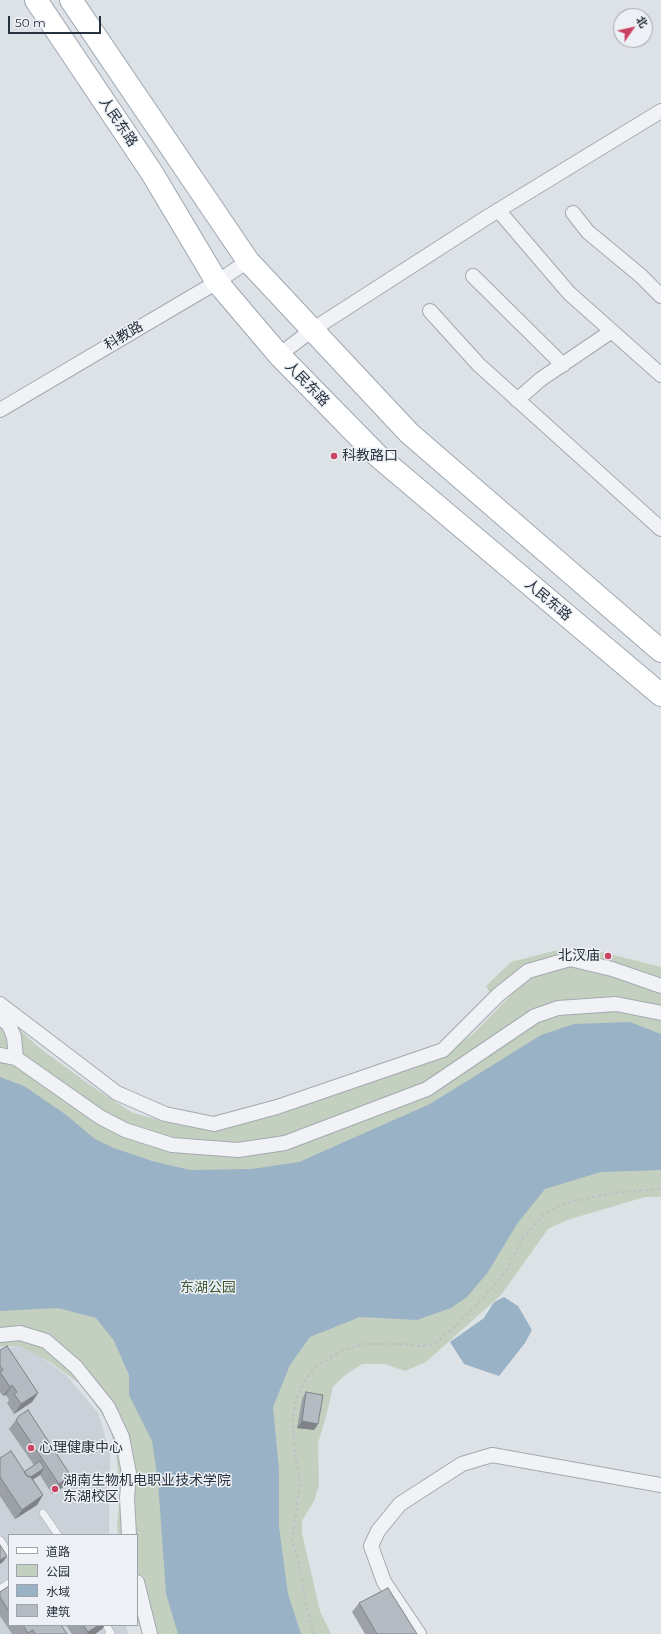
<!DOCTYPE html>
<meta charset="utf-8">
<style>
body{margin:0}
#map{position:relative;width:661px;height:1634px;overflow:hidden;background:#dde2e7;font-family:Montserrat,"Noto Sans SC",sans-serif}
canvas{display:block}
.legend{position:absolute;left:8px;top:1534px;width:130px;height:92px;box-sizing:border-box;background:#edf0f5;border:1px solid #9ea4ab;margin:0;padding:5px 7px;list-style:none;font-size:12px;color:#27313d}
.legend li{display:flex;align-items:center;gap:8px;height:20px}
.legend b{width:20px;border:1px solid #9ea4ab}
.north{position:absolute;left:613px;top:8px;width:40px;height:40px;box-sizing:border-box;background:#edf0f5;border:1px solid #9ea4ab;border-radius:50%;rotate:56deg;font-size:11px;font-weight:700;line-height:16px;text-align:center;color:#27313d}
.north::after{content:'';display:block;margin:auto;width:14px;height:18px;background:#ca4461;clip-path:polygon(50% 0,100% 100%,50% 72%,0 100%)}
.scale{position:absolute;left:8px;top:16px;width:93px;height:18px;box-sizing:border-box;border:2px solid #27313d;border-top:0;padding-left:5px;font-size:12px;line-height:14px;white-space:nowrap;color:#27313d;-webkit-text-stroke:3px #edf0f5;paint-order:stroke}
</style>
<div id="map">
<canvas width="661" height="1634"></canvas>
<ul class="legend">
<li><b style="height:5px;background:#fff"></b>道路</li>
<li><b style="height:11px;background:#c4d0bf"></b>公园</li>
<li><b style="height:11px;background:#99b2c6"></b>水域</li>
<li><b style="height:11px;background:#b5bbc3"></b>建筑</li>
</ul>
<div class="north">北</div>
<div class="scale">50 m</div>
</div>
<script>
const ctx = document.querySelector('canvas').getContext('2d');
ctx.lineJoin = 'round';
function fillPath(path, color) {
  ctx.fillStyle = color;
  ctx.fill(path, 'evenodd');
}
function toPath(rows) {
  const path = new Path2D();
  for (const r of rows) {
    path.moveTo(r[0], r[1]);
    for (let i = 2; i < r.length; i += 2) path.lineTo(r[i], r[i + 1]);
  }
  return path;
}
function stroke(path, color, width, dash) {
  ctx.strokeStyle = color;
  ctx.lineWidth = width;
  ctx.lineCap = dash ? 'butt' : 'round';
  ctx.setLineDash(dash || []);
  ctx.stroke(path);
}
function drawText(font, color, halo, rows, align = 'center') {
  ctx.font = font + ' Montserrat,"Noto Sans SC",sans-serif';
  ctx.lineWidth = 3;
  ctx.setLineDash([]);
  ctx.textBaseline = 'middle';
  ctx.strokeStyle = halo;
  ctx.fillStyle = color;
  for (const [text, x, y, turn = 0] of rows) {
    ctx.save();
    ctx.translate(x, y);
    ctx.rotate((+turn || 0) * Math.PI / 180);
    ctx.textAlign = isNaN(turn) ? turn : align;
    if (halo) ctx.strokeText(text, 0, 0);
    ctx.fillText(text, 0, 0);
    ctx.restore();
  }
}
const built = toPath([
 [23,1344,66,1375,98,1413,110,1452,109,1535,9,1535,9,1625,126,1625,128,1634,0,1634,0,1352]
]);
const green = toPath([
 [582,949,606,953,661,967,661,1197,645,1197,567,1220,548,1229,501,1295,426,1362,405,1371,385,1364,362,1364,344,1376,333,1387,325,1420,318,1443,319,1485,314,1501,302,1521,302,1533,320,1611,331,1634,142,1634,137,1619,137,1535,118,1535,117,1526,120,1493,116,1452,109,1425,84,1387,50,1362,19,1346,0,1347,0,1011,37,1046,90,1085,133,1113,183,1126,223,1129,275,1114,445,1055,474,1033,512,994,491,995,486,986,511,962,553,951]
]);
const water = toPath([
 [630,1022,661,1034,661,1170,601,1172,545,1189,517,1224,488,1272,467,1297,451,1308,417,1320,360,1317,310,1337,290,1365,273,1407,279,1469,279,1527,288,1594,301,1634,178,1634,166,1594,158,1481,152,1441,129,1395,129,1375,114,1341,96,1318,58,1308,0,1311,0,1077,24,1086,65,1114,95,1139,114,1148,152,1161,190,1170,252,1169,299,1162,430,1104,541,1035,574,1024],
 [504,1297,518,1306,532,1330,525,1343,499,1376,464,1364,450,1342,484,1318,494,1302]
]);
const path = toPath([
 [314,1634,307,1611,299,1564,292,1541,300,1482,294,1447,293,1416,297,1397,304,1382,315,1367,341,1351,364,1344,402,1344,420,1346,432,1345,453,1329,490,1290,505,1272,522,1239,541,1217,555,1208,574,1201,613,1193,661,1189]
]);
const lane = toPath([
 [43,1513,58,1535],
 [0,1540,9,1554],
 [0,1589,9,1583],
 [106,1625,111,1633,109,1634]
]);
const street = toPath([
 [498,210,569,293,661,375],
 [573,213,588,232,641,276,661,296],
 [473,276,563,365],
 [430,311,479,365,661,529],
 [279,355,312,330,489,216,661,111],
 [517,400,541,379,612,331],
 [0,410,217,282,248,261],
 [0,1004,117,1093,165,1114,214,1124,277,1107,443,1050,498,995,528,971,570,959,612,969,661,986],
 [0,1017,9,1025,14,1037,16,1058,100,1117,125,1130,172,1145,238,1150,285,1143,427,1089,535,1016,558,1008,616,1004,661,1013],
 [0,1055,16,1058],
 [0,1335,20,1333,46,1341,76,1367,108,1407,122,1437,129,1473,127,1498,129,1535],
 [137,1582,150,1634],
 [419,1634,384,1582,371,1546,378,1531,400,1504,462,1464,492,1455,661,1485]
]);
const primary = toPath([
 [36,0,152,173,217,282,279,355,379,457,661,695],
 [71,0,248,261,409,433,661,651]
]);
const wall = toPath([
 [0,1350,38,1393,32,1402,14,1414,7,1403,9,1400,6,1395,3,1396,0,1392],
 [306,1392,318,1424,314,1430,297,1428,302,1399],
 [19,1416,65,1486,52,1494,40,1475,33,1479,43,1495,37,1505,15,1519,0,1496,0,1458,24,1472,34,1465,9,1429],
 [9,1586,9,1625,61,1625,67,1634,12,1634,0,1616,0,1592],
 [359,1603,417,1634,365,1634,352,1612],
 [66,1625,105,1625,102,1629,95,1634,72,1634]
]);
const shadedWall = toPath([
 [12,1385,6,1395,3,1396,10,1387],
 [38,1393,32,1402,14,1414,21,1404],
 [302,1421,318,1424,314,1430,297,1428],
 [44,1468,40,1475,21,1487,26,1480],
 [71,1476,65,1486,52,1494,59,1484],
 [43,1495,37,1505,15,1519,22,1510],
 [7,1556,3,1562,0,1564,0,1560],
 [99,1625,105,1625,102,1629,95,1634,87,1634,88,1632]
]);
const building = toPath([
 [7,1346,38,1393,21,1404,14,1394,17,1392,12,1385,10,1387,0,1372,3,1370,0,1366,0,1350,7,1346],
 [306,1392,323,1395,318,1424,302,1421,306,1392],
 [28,1410,71,1476,59,1484,16,1420,19,1416,28,1410],
 [11,1451,28,1477,30,1476,43,1495,22,1510,0,1477,0,1458,11,1451],
 [40,1461,44,1468,31,1477,30,1476,28,1477,24,1472,40,1461],
 [0,1545,7,1556,0,1560,0,1545],
 [9,1586,9,1611,0,1597,0,1592,9,1586],
 [388,1588,417,1634,377,1634,359,1603,388,1588],
 [23,1625,61,1625,67,1634,35,1634,33,1630,28,1633,23,1625],
 [83,1625,99,1625,88,1632,83,1625]
]);
const markers = [
 [334,456,4,"#ca4461"],
 [608,956,4,"#ca4461"],
 [31,1448,4,"#ca4461"],
 [55,1489,4,"#ca4461"]
];
const streetNames = [
 ["人民东路",118,122,56],
 ["科教路",124,336,-31],
 ["人民东路",307,384,46],
 ["人民东路",548,600,40]
];
const poiNames = [
 ["科教路口",342,456],
 ["北汊庙",600,956,"right"],
 ["心理健康中心",39,1448],
 ["湖南生物机电职业技术学院",63,1481],
 ["东湖校区",63,1497]
];
const parkNames = [
 ["东湖公园",208,1288]
];
fillPath(built, '#cbd1d9');
fillPath(green, '#c4d0bf');
fillPath(water, '#99b2c6');
stroke(lane, '#a3a9b1', 8);
stroke(street, '#a3a9b1', 16);
stroke(primary, '#9da7b2', 24);
stroke(path, '#bcc0c5', 2, [3, 3]);
stroke(lane, '#f0f2f5', 7);
stroke(street, '#f0f2f5', 14);
stroke(primary, '#fff', 22);
fillPath(wall, '#9ca1a8');
fillPath(shadedWall, '#7f8388');
fillPath(building, '#b5bbc3');
stroke(building, '#7f8388', 1);
for (const [x, y, r, color] of markers) {
  const dot = new Path2D();
  dot.arc(x, y, r, 0, 2 * Math.PI);
  ctx.fillStyle = color;
  ctx.fill(dot);
  stroke(dot, '#edf0f5', 1.5);
}
drawText('14px', '#27313d', '#edf0f5', streetNames);
drawText('14px', '#27313d', '#edf0f5', poiNames, 'left');
drawText('14px', '#3e5835', '#edf0f5', parkNames);
</script>
